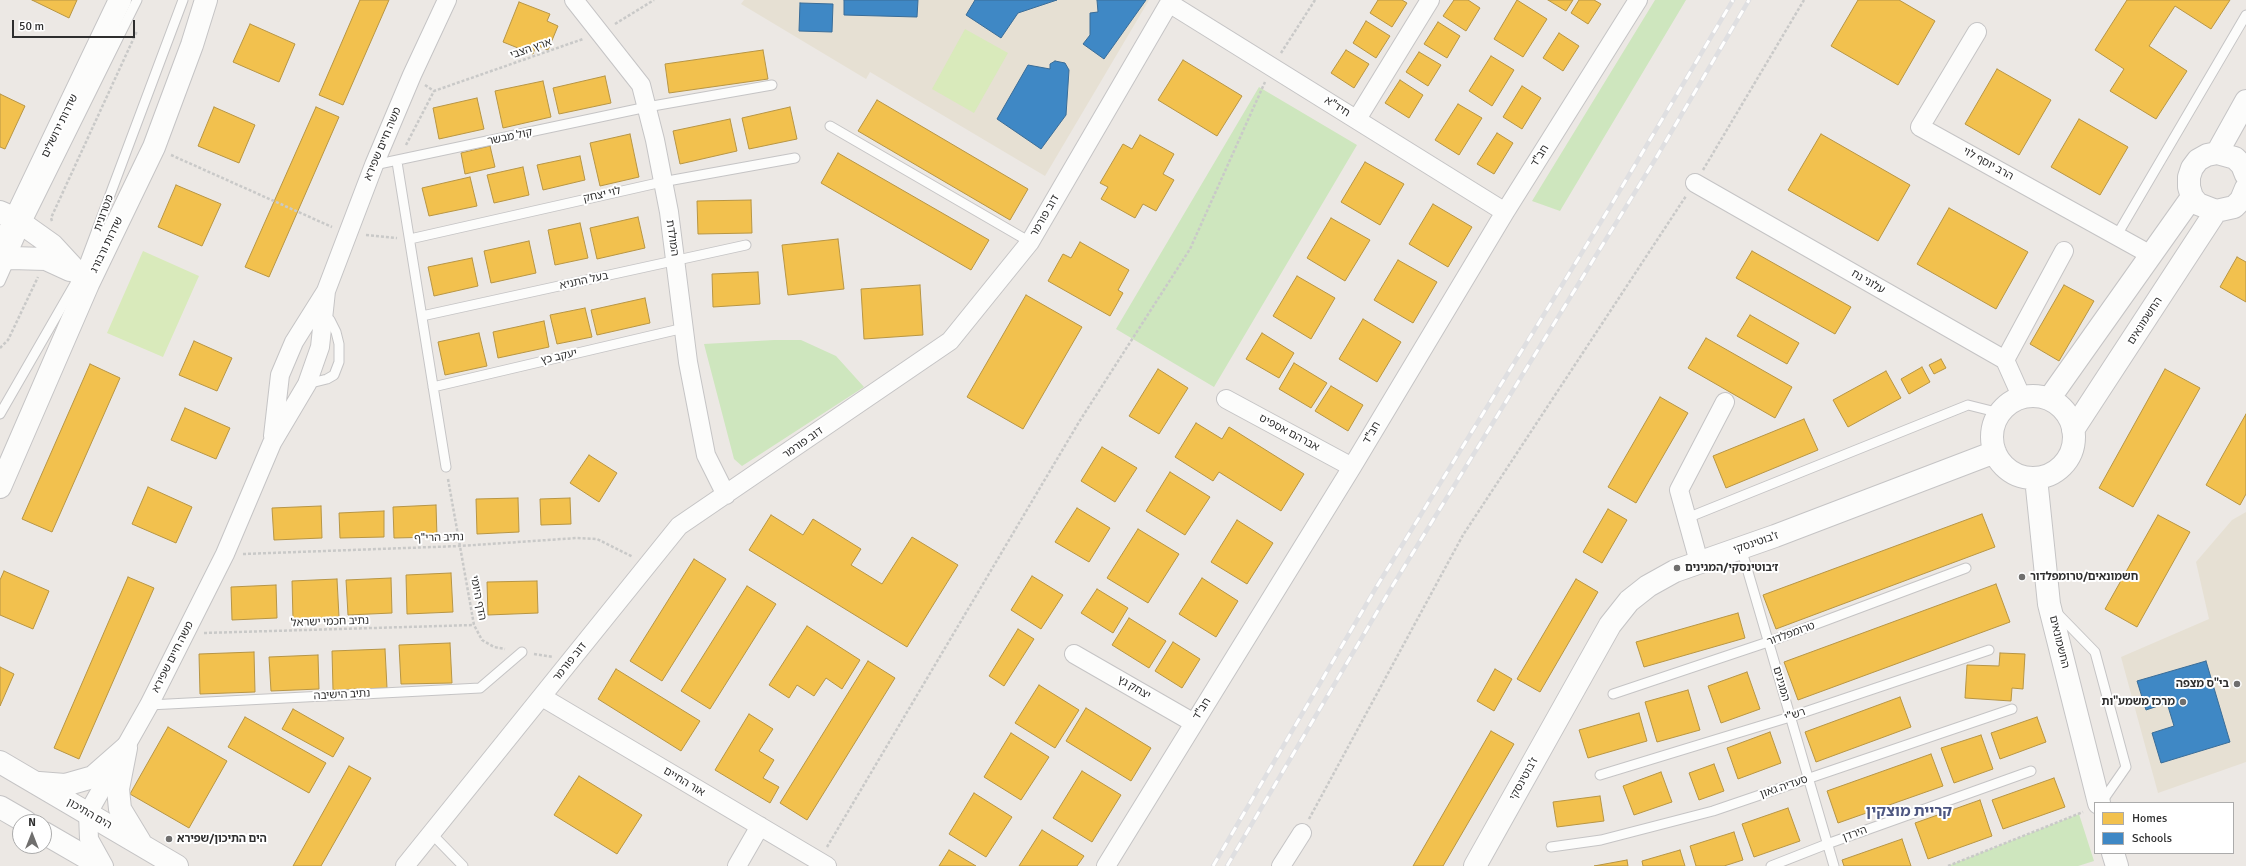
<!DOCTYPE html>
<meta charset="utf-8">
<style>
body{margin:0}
#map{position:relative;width:2246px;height:866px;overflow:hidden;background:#ece8e4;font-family:Signika,sans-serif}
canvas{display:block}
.legend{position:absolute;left:2094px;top:802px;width:140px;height:52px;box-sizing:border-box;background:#fff;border:1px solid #ababab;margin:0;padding:5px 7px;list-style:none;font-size:12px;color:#2e2e2e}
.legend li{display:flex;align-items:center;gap:8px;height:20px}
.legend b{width:20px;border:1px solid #ababab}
.north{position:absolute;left:12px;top:814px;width:40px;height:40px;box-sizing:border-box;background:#fff;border:1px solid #ababab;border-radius:50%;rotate:0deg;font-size:11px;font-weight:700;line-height:16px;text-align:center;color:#2e2e2e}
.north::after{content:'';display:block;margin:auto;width:14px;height:18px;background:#706f6e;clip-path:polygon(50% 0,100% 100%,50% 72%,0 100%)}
.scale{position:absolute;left:12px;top:20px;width:123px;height:18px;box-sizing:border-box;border:2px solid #2e2e2e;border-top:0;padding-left:5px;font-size:12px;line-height:14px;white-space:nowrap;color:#2e2e2e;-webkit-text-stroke:3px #fff;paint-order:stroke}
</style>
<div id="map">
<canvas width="2246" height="866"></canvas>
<ul class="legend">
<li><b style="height:11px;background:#f2c14e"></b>Homes</li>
<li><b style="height:11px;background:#3f88c5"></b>Schools</li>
</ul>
<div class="north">N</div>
<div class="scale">50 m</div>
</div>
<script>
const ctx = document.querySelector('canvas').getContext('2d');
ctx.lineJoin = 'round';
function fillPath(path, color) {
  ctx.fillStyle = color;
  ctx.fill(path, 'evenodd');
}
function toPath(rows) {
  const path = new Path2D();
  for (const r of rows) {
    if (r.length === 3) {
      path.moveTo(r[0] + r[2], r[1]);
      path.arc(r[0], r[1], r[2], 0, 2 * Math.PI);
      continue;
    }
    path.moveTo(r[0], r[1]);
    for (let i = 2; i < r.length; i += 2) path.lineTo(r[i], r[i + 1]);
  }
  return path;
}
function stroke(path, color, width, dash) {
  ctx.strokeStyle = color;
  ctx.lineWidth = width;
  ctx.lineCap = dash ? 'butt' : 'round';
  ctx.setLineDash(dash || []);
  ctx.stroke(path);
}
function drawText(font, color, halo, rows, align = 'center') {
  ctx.font = font + ' Signika,"Noto Sans Hebrew",sans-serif';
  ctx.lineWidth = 4;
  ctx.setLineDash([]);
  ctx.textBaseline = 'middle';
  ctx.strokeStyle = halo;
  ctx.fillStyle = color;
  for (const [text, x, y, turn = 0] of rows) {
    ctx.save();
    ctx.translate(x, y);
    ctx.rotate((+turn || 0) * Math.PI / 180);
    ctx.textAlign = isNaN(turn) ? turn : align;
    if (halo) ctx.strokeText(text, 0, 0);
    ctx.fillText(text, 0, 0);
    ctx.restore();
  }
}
const education = toPath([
 [744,0,1149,0,1045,176,870,72,866,79,741,4],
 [2246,512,2246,762,2158,793,2121,657,2209,619,2196,562,2232,520]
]);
const green = toPath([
 [1655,0,1686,0,1560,211,1532,201],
 [1259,87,1357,145,1214,387,1116,329],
 [774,340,801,340,836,356,864,387,742,466,734,459,704,344],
 [2079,814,2094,861,2078,866,1948,866]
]);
const pitch = toPath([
 [965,29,1008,53,974,113,932,89],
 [143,251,199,276,163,357,107,333]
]);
const homes = toPath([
 [32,0,77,0,69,18,32,0],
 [360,0,389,0,343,105,319,95,360,0],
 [1378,0,1402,0,1407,3,1392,27,1370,13,1378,0],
 [1454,0,1468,0,1480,8,1466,31,1443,16,1454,0],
 [1517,0,1547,19,1523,57,1494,39,1517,0],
 [1548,0,1573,0,1566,11,1548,0],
 [1579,0,1594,0,1601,4,1588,24,1571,13,1579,0],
 [1858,0,1899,0,1935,21,1898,85,1831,46,1858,0],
 [2127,0,2230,0,2211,29,2175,6,2149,46,2187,71,2156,119,2110,91,2124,69,2095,50,2127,0],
 [519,2,550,14,547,21,558,26,548,50,536,45,533,54,503,42,519,2],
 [1366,21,1390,36,1376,58,1353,43,1366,21],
 [1438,22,1460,36,1447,58,1424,44,1438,22],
 [250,24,295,44,279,82,233,62,250,24],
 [1559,33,1579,46,1563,71,1543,58,1559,33],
 [763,50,768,79,669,93,665,64,763,50],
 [1346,50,1369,64,1354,88,1331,73,1346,50],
 [1419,52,1441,65,1428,86,1406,72,1419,52],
 [1491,56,1514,70,1492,106,1469,91,1491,56],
 [1183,60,1242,96,1217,136,1158,100,1183,60],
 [1997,69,2051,100,2019,155,1965,124,1997,69],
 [605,76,611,103,559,114,553,88,605,76],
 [1400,80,1423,95,1409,118,1385,103,1400,80],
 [543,81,551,117,503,128,495,91,543,81],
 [1522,86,1541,98,1522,129,1503,117,1522,86],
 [0,94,25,106,5,149,0,147,0,94],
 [477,98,484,129,439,139,433,108,477,98],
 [877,100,1028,189,1010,220,858,131,877,100],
 [1458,104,1482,118,1459,155,1435,140,1458,104],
 [214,107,255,125,239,163,198,146,214,107],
 [316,107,339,117,269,277,245,267,316,107],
 [790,107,797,139,749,149,742,118,790,107],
 [730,119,737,151,680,164,673,131,730,119],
 [2079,119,2128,147,2100,195,2051,167,2079,119],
 [1497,133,1513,143,1494,174,1477,164,1497,133],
 [630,134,639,177,600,186,590,143,630,134],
 [1821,134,1910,185,1878,241,1788,190,1821,134],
 [1140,135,1174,154,1163,174,1174,180,1156,211,1143,204,1135,218,1101,199,1108,187,1100,183,1123,144,1132,149,1140,135],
 [490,146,495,167,465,174,461,153,490,146],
 [838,153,989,240,971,270,821,183,838,153],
 [580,156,585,180,543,190,537,165,580,156],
 [1365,162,1404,184,1380,225,1341,202,1365,162],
 [523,167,529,195,494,203,487,175,523,167],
 [470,177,477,206,429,216,422,188,470,177],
 [176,185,221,204,202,246,158,227,176,185],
 [751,200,752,233,698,234,697,201,751,200],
 [1433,204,1472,227,1448,267,1409,244,1433,204],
 [1949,208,2028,252,1996,309,1917,264,1949,208],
 [638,217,645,248,597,259,590,228,638,217],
 [1331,218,1370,240,1345,281,1307,258,1331,218],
 [580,223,588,258,555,265,548,230,580,223],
 [838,239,844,289,788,295,782,245,838,239],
 [529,241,536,273,491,283,484,251,529,241],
 [1080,242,1129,270,1118,290,1123,293,1110,316,1048,281,1063,254,1071,258,1080,242],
 [1752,251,1851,307,1835,334,1736,278,1752,251],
 [2237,257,2246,262,2246,302,2220,287,2237,257],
 [472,258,478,286,434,296,428,267,472,258],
 [1398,260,1437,282,1413,323,1374,300,1398,260],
 [758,272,760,304,713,307,712,274,758,272],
 [1297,276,1335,298,1311,339,1273,316,1297,276],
 [920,285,923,335,864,339,861,289,920,285],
 [2064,285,2094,301,2059,361,2030,344,2064,285],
 [1026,295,1082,327,1023,429,967,397,1026,295],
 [645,298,650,323,597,335,591,310,645,298],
 [585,308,592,337,557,344,550,315,585,308],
 [1750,315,1799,343,1787,364,1737,336,1750,315],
 [1363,319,1401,342,1377,382,1339,359,1363,319],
 [544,321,549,347,498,358,493,332,544,321],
 [479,333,487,366,445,375,438,342,479,333],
 [1262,333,1294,353,1279,378,1246,359,1262,333],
 [1706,338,1792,387,1775,418,1688,368,1706,338],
 [194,341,232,358,217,391,179,375,194,341],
 [1941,359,1946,368,1934,374,1929,365,1941,359],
 [1294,363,1327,383,1311,408,1279,389,1294,363],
 [90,364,120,378,52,532,22,519,90,364],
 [1922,367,1930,382,1909,394,1901,379,1922,367],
 [1158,369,1188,388,1159,434,1129,416,1158,369],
 [2165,369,2200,388,2133,507,2099,488,2165,369],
 [1886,371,1901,398,1848,427,1833,400,1886,371],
 [1331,386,1363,405,1348,431,1315,411,1331,386],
 [1660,397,1688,413,1636,503,1608,487,1660,397],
 [185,408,230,428,216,459,171,440,185,408],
 [2246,414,2246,494,2240,505,2206,485,2246,414],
 [1804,419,1818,450,1726,488,1713,456,1804,419],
 [1196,423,1222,439,1229,427,1304,474,1281,511,1219,472,1213,481,1175,457,1196,423],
 [1102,447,1137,468,1115,502,1081,481,1102,447],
 [589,455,617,473,599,502,570,483,589,455],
 [1170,472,1210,497,1185,535,1146,511,1170,472],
 [148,487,192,507,176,543,132,524,148,487],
 [518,498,519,532,477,534,476,499,518,498],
 [570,498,571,524,541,525,540,499,570,498],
 [436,505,437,537,394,538,393,507,436,505],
 [321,506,322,538,274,540,272,508,321,506],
 [1077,508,1110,528,1089,562,1055,542,1077,508],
 [1608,509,1627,520,1602,563,1583,552,1608,509],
 [384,511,384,537,340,538,339,513,384,511],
 [1982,514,1995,547,1776,629,1763,595,1982,514],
 [771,515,803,535,813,519,861,549,851,565,882,584,912,537,958,565,907,647,749,550,771,515],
 [2158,515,2190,532,2137,627,2105,609,2158,515],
 [1237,520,1273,543,1247,584,1211,562,1237,520],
 [1138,529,1179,554,1148,603,1107,578,1138,529],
 [694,559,726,579,662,681,630,661,694,559],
 [4,571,49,591,33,629,0,615,0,580,4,571],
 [451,573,453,612,407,614,406,575,451,573],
 [1032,576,1063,595,1041,629,1011,610,1032,576],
 [128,577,154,588,79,759,54,748,128,577],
 [391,578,392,613,348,615,346,580,391,578],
 [1202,578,1238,601,1216,637,1179,614,1202,578],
 [337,579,339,617,293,619,292,581,337,579],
 [1576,579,1598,592,1540,692,1517,679,1576,579],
 [537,581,538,613,488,615,487,582,537,581],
 [1996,584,2010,622,1798,700,1784,662,1996,584],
 [276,585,277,618,232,620,231,587,276,585],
 [747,586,776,604,710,709,681,691,747,586],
 [1097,589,1128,608,1113,633,1081,613,1097,589],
 [1738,613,1745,638,1644,667,1636,642,1738,613],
 [1129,618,1166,641,1149,668,1112,645,1129,618],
 [807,626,860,660,842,689,826,678,814,696,797,685,789,698,769,685,807,626],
 [1018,629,1034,639,1004,686,989,676,1018,629],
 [1173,642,1200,659,1182,688,1155,671,1173,642],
 [450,643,452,683,401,684,399,645,450,643],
 [385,649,387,688,333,690,332,651,385,649],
 [254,652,255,692,200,694,199,654,254,652],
 [2000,653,2025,654,2023,689,2012,688,2011,701,1965,698,1967,665,1999,666,2000,653],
 [318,655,319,689,271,691,269,657,318,655],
 [868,661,895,678,807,820,780,803,868,661],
 [0,667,14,674,0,706,0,667],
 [616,669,700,721,681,751,598,699,616,669],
 [1495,669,1512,679,1494,711,1477,701,1495,669],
 [1747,672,1760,709,1721,723,1708,686,1747,672],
 [1039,685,1079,710,1055,748,1015,723,1039,685],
 [1688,690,1700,730,1657,742,1645,702,1688,690],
 [1900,697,1911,727,1816,762,1805,732,1900,697],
 [1086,708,1151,748,1131,781,1066,741,1086,708],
 [293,709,344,738,333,757,282,729,293,709],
 [1639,713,1647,741,1588,758,1579,730,1639,713],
 [749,714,773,729,759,751,774,760,763,778,779,787,770,803,715,770,749,714],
 [245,717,326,763,309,793,228,747,245,717],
 [2037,717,2046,742,2000,759,1991,733,2037,717],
 [168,727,227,761,189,828,130,794,168,727],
 [1491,731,1514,744,1443,866,1413,866,1491,731],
 [1770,732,1781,763,1738,779,1727,748,1770,732],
 [1011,733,1049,757,1021,800,984,777,1011,733],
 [1981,735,1993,769,1954,783,1941,748,1981,735],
 [1931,754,1943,786,1838,823,1827,791,1931,754],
 [1714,764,1724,791,1699,800,1689,773,1714,764],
 [349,766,371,778,321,866,293,866,349,766],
 [1082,771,1121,795,1092,842,1053,818,1082,771],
 [1661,772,1672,802,1634,815,1623,786,1661,772],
 [579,776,642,815,617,854,554,815,579,776],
 [2054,778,2065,807,2003,829,1992,800,2054,778],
 [974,793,1012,817,986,857,949,834,974,793],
 [1600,796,1604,821,1557,827,1553,802,1600,796],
 [1980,800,1992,836,1928,859,1915,823,1980,800],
 [1788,808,1800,841,1754,857,1742,824,1788,808],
 [1042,830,1084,856,1077,866,1019,866,1042,830],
 [1734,832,1743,860,1724,866,1696,866,1690,846,1734,832],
 [1902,839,1911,866,1844,866,1842,860,1902,839],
 [949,850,976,866,939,866,949,850],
 [1680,850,1685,866,1643,866,1642,861,1680,850],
 [1627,860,1628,866,1594,866,1627,860]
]);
const schools = toPath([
 [844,0,918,0,917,17,844,15,844,0],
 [975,0,1057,0,1018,13,1001,38,966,15,975,0],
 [1097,0,1146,0,1104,59,1083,44,1090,35,1090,13,1098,12,1097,0],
 [800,3,833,4,832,32,799,31,800,3],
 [1055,61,1065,63,1069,70,1066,115,1041,149,997,119,1028,65,1050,69,1050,64,1055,61],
 [2206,661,2230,742,2161,763,2152,733,2174,726,2167,703,2146,710,2137,681,2206,661]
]);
const path = toPath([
 [615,24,654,0],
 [1281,53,1315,0],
 [425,85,434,91,583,39],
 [406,145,434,91],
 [171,155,332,227],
 [1703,170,1804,0],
 [52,221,51,218,137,31],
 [366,235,397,238],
 [0,348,8,340,38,277],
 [448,479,474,625,482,640,494,647,505,649],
 [243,554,460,546,577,538,597,539,633,557],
 [204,633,474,625],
 [534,654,553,657],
 [1309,819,1463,535,1686,196],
 [827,847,1079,422,1190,249,1265,82],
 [1948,866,2083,812]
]);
const lane = toPath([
 [830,126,1030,242],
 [397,162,446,467],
 [374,165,647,107,772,85],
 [2117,235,2246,15],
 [410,239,662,182,795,158],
 [0,282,25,226,137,0],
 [422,316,746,245],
 [307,384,327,379,334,375,339,362,339,344,336,332,330,320,324,316],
 [433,387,684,328],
 [0,414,80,275,183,0],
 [1687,518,1968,405,2000,413],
 [1741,548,1834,866],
 [2056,612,2095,652,2126,767,2101,803],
 [1613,694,1768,642,1966,568],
 [149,705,480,688,522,652],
 [1600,775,1790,717,1989,650],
 [431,833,463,866],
 [1551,847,1601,840,1713,811,2012,709],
 [1771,866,1827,844,2031,771]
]);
const street = toPath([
 [574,0,641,85,655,140,669,212,688,362,706,455,726,495],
 [1169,3,1505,212],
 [1977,32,1920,127,2151,255],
 [1357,119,1430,0],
 [1695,183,2005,360,2022,398],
 [2005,360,2064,251],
 [1226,399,1352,467],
 [273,436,280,375,294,342,326,291,374,165,412,75,447,0],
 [1699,562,1679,490,1725,402],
 [1074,654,1194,723],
 [542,697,827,866],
 [104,866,89,839,88,813,149,705,225,554,272,443,307,384,320,347,326,291],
 [405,866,679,526,950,341,1030,242,1171,0],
 [737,866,760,826],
 [1106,866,1352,467,1505,212,1638,0],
 [1281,866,1302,833]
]);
const secondary = toPath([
 [2217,153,2246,101],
 [2246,175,2242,165,2235,158,2217,153,2207,155,2198,160,2192,168,2189,177,2189,187,2192,197,2198,204,2216,211,2234,207,2241,200,2246,188],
 [0,212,14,218,52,245,88,284],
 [0,251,120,0],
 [0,260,11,258,46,259,70,270],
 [2033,437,41],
 [2049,399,2192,197],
 [2073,430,2216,211],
 [2036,478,2049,604,2099,803],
 [0,487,88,284,154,147,192,45,206,0],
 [126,748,118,789,120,809,140,842],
 [0,762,177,866],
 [39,783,65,785,93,777,126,748],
 [0,807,26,822],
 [44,833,101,866],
 [2113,853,2117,866],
 [1475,866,1610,625,1629,601,1648,586,1675,571,1775,536,1995,452]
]);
const rail = toPath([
 [1213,866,1377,586,1610,207,1733,0],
 [1227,866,1393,585,1656,158,1749,0]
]);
const markers = [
 [1677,568,4,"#706f6e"],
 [2022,577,4,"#706f6e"],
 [2237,684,4,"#706f6e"],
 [2183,702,4,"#706f6e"],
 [169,839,4,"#706f6e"]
];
const streetNames = [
 ["ארץ הצבי",531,49,-19],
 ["חיד\"א",1337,107,32],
 ["שדרות ירושלים",60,126,-64],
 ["קול מבשר",510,137,-12],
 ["משה חיים שפירא",383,144,-67],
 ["חב\"ד",1540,156,-58],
 ["הרב יוסף לוי",1988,164,29],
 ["לוי יצחק",602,195,-13],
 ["מטרונית",104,213,-70],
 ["דוב פורמר",1045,216,-60],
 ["המולדת",672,238,82],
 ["שדרות ורבורג",107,245,-64],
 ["בעל התניא",584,281,-12],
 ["עלוני נח",1868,282,30],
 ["החשמונאים",2145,321,-57],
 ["יעקב כץ",559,357,-13],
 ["אברהם אספיס",1289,433,28],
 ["חב\"ד",1372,433,-59],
 ["דוב פורמר",803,443,-35],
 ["נתיב הרי\"ף",439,538,-2],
 ["ז'בוטינסקי",1756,543,-19],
 ["הדף היומי",478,598,79],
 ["נתיב חכמי ישראל",330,622,-2],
 ["טרומפלדור",1791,634,-20],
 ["החשמונאים",2059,642,76],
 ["משה חיים שפירא",173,657,-63],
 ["דוב פורמר",570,662,-51],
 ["המגינים",1781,684,74],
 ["יצחק גץ",1134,688,30],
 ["נתיב הישיבה",342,695,-3],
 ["חב\"ד",1202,709,-58],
 ["רש\"י",1795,715,-18],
 ["ז'בוטינסקי",1524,779,-61],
 ["אור החיים",684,782,31],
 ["סעדיה גאון",1784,787,-19],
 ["הים התיכון",89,814,30],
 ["הירדן",1855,834,-20]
];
const poiNames = [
 ["ז׳בוטינסקי/המגינים",1685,568],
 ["חשמונאים/טרומפלדור",2030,577],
 ["בי\"ס מצפה",2229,684,"right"],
 ["מרכז משמע\"ות",2175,702,"right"],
 ["הים התיכון/שפירא",177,839]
];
const districtNames = [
 ["קריית מוצקין",1909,812]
];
fillPath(education, '#e6e0d3');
fillPath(green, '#cee6be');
fillPath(pitch, '#d9eabb');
fillPath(homes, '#f2c14e');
stroke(homes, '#b79544', 1);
fillPath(schools, '#3f88c5');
stroke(schools, '#3a6d98', 1);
stroke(lane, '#c5c4c5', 11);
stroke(street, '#c5c4c5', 20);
stroke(secondary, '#c5c4c5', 24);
stroke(path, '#c9c9c8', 2.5, [3, 2]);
stroke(lane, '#fcfcfb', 9);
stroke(street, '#fcfcfb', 18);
stroke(secondary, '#fcfcfb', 22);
stroke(rail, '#dfdfe1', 4.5);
stroke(rail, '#fff', 3, [9]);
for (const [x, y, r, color] of markers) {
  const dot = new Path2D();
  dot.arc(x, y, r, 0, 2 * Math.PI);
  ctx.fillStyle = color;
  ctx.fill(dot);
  stroke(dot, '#fff', 1.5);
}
drawText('11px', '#2e2e2e', '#fff', streetNames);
drawText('bold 11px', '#2e2e2e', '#fff', poiNames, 'left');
drawText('bold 15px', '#4d5680', '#fff', districtNames);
</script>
